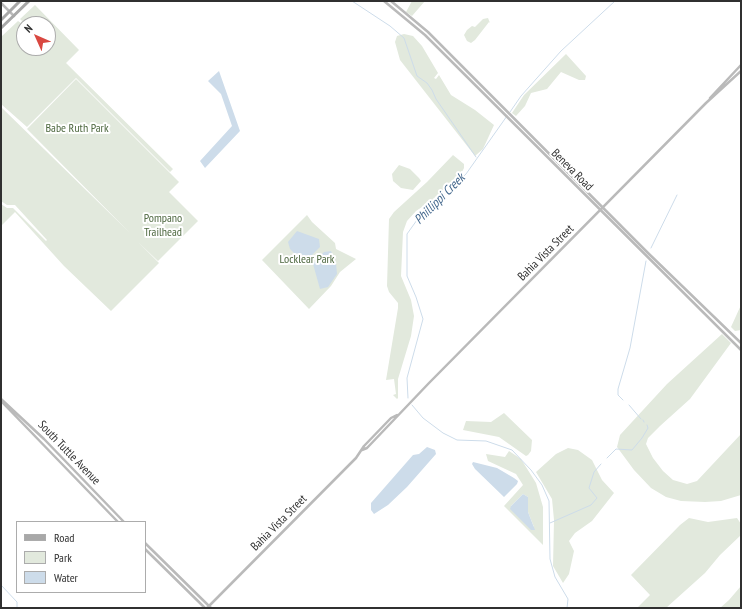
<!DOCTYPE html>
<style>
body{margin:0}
#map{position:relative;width:742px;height:609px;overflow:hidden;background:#fff;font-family:"PT Sans Narrow",sans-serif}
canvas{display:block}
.frame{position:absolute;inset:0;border:2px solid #303030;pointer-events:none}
.legend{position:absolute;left:16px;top:521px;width:130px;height:72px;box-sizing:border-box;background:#fff;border:1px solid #acacac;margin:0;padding:5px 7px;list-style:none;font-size:12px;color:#303030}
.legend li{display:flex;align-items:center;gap:8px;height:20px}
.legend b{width:20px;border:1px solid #acacac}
.north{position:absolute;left:16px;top:16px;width:40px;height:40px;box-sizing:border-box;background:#fff;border:1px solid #acacac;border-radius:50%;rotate:315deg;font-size:11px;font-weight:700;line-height:16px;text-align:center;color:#303030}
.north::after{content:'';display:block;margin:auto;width:14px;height:18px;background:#d94841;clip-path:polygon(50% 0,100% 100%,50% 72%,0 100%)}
</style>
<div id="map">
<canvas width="742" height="609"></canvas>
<div class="frame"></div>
<ul class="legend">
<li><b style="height:5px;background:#a8a8a8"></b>Road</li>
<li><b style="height:11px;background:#e2e9dd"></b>Park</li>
<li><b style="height:11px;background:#cddcea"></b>Water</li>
</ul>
<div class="north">N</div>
</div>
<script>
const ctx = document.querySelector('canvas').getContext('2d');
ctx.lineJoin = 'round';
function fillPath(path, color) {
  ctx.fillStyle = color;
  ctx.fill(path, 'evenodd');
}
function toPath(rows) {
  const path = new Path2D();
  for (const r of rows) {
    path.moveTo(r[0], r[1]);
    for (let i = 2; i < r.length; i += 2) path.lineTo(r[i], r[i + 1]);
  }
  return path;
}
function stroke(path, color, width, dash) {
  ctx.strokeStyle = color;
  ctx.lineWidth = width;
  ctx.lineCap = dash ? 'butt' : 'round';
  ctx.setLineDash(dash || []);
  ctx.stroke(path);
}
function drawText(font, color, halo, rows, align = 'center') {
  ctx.font = font + ' "PT Sans Narrow",sans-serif';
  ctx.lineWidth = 4;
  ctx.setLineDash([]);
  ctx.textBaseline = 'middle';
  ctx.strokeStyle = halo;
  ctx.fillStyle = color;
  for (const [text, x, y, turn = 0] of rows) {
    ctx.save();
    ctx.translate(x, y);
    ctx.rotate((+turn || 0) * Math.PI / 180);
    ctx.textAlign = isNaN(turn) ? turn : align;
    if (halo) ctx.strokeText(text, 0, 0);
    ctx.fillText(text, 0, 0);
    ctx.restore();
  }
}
const green = toPath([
 [412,1,425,1,412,16,406,12],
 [35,5,79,50,66,63,173,169,170,172,76,78,27,127,1,104,1,37,18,21,21,23,22,21,20,19],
 [24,24,48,24,48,48,24,48],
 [488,18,490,23,489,22,475,40,471,43,467,41,464,35,467,30,472,26,475,27,483,19],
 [404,34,413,36,422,46,438,73,434,78,436,79,439,75,451,95,475,110,494,125,483,149,475,156,400,60,395,42,397,36],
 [566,54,586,76,585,80,579,80,561,72,547,89,531,93,525,106,516,116,512,113,524,95],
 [76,79,179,182,169,192,198,221,158,261,138,242,159,263,111,311,64,266,15,212,1,226,1,204,7,208,13,208,46,241,47,240,15,205,7,205,1,201,1,107,130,233,27,129],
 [453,155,464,164,464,168,462,172,431,201,416,211,407,221,403,232,401,276,411,300,414,316,411,336,398,379,398,398,397,399,393,395,396,394,394,379,386,380,398,308,398,303,389,292,387,286,389,219,394,212,427,182],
 [399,165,410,169,419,178,421,181,413,190,401,188,393,181,392,174],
 [307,215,312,222,335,243,336,249,356,259,340,272,331,286,309,309,262,260],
 [741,305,741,330,735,331,731,327],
 [722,334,731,343,690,399,660,426,648,438,646,444,653,458,663,471,673,480,687,484,697,481,741,434,741,495,721,501,705,502,681,501,666,497,651,488,634,470,617,447,620,435,667,384],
 [504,413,532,440,531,451,528,455,526,456,499,437,463,430,466,421,491,422],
 [568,448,578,450,592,460,602,480,614,493,592,521,575,533,569,541,574,551,569,574,563,583,553,566,554,520,552,499,536,472,556,454],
 [509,451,521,459,536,483,543,507,543,545,504,506,523,485,516,474,488,461,486,454,505,457],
 [523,494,528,497,528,512,534,527,511,506],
 [689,518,708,522,737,518,741,524,741,535,720,555,705,573,666,608,637,608,650,595,631,575,680,525],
 [741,586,741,608,720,608,729,600]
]);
const water = toPath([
 [219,71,240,131,205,168,200,161,232,126,221,94,208,81],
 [297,231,319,239,320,247,312,255,308,256,294,253,290,249,288,242],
 [331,251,336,263,337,274,328,287,320,289,313,264,324,252],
 [427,447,435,450,436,454,407,487,388,505,374,514,371,510,371,503,413,455,419,454],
 [473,462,497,468,514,478,518,481,517,484,504,497,475,469,472,464],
 [523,494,528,497,528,512,535,530,531,530,510,509,511,506]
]);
const stream = toPath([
 [352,1,390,26,404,38,417,76,427,83,432,90,436,99,476,157],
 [510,112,521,96,561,51,615,1],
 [651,248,677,195],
 [408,398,407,378,423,319,416,297,407,276,407,234,417,220,466,174,507,116],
 [623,400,618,395,618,389,630,348,646,261],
 [412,405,423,418,443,433,457,440,486,441,512,450,531,470,542,485,549,501,550,559,555,577,568,599,567,608],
 [629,405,641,419],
 [643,420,644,422],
 [607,458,616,449,632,450,642,438,648,428,647,425],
 [550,523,591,505,597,498,589,488,594,472,601,464],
 [1,585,17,602,17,608]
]);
const secondary = toPath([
 [384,1,425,35,741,350],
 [391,1,428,32,648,253,741,343],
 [1,3,14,16],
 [710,98,741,65],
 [1,399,44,439,124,522],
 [1,401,118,522],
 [362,450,367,448,429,383,706,103,741,71],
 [145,543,211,608],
 [145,549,205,608],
 [207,608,356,458,364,446,391,418,397,415]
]);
const primary = toPath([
 [1,20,20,1],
 [1,28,29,1]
]);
const parkNames = [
 ["Babe Ruth Park",77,129],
 ["Pompano",163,219],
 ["Trailhead",163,233],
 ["Locklear Park",307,260]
];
const streetNames = [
 ["Beneva Road",572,170,45],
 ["Bahia Vista Street",546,253,-45],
 ["South Tuttle Avenue",69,453,46],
 ["Bahia Vista Street",279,523,-45]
];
const waterNames = [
 ["Phillippi Creek",440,199,-45]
];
fillPath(green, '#e2e9dd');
fillPath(water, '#cddcea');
stroke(stream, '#cddcea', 1);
stroke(secondary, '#bababa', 2.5);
stroke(primary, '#a8a8a8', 3);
drawText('12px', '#4f6941', '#fff', parkNames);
drawText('12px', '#303030', '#fff', streetNames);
drawText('italic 13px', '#44688d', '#fff', waterNames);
</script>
